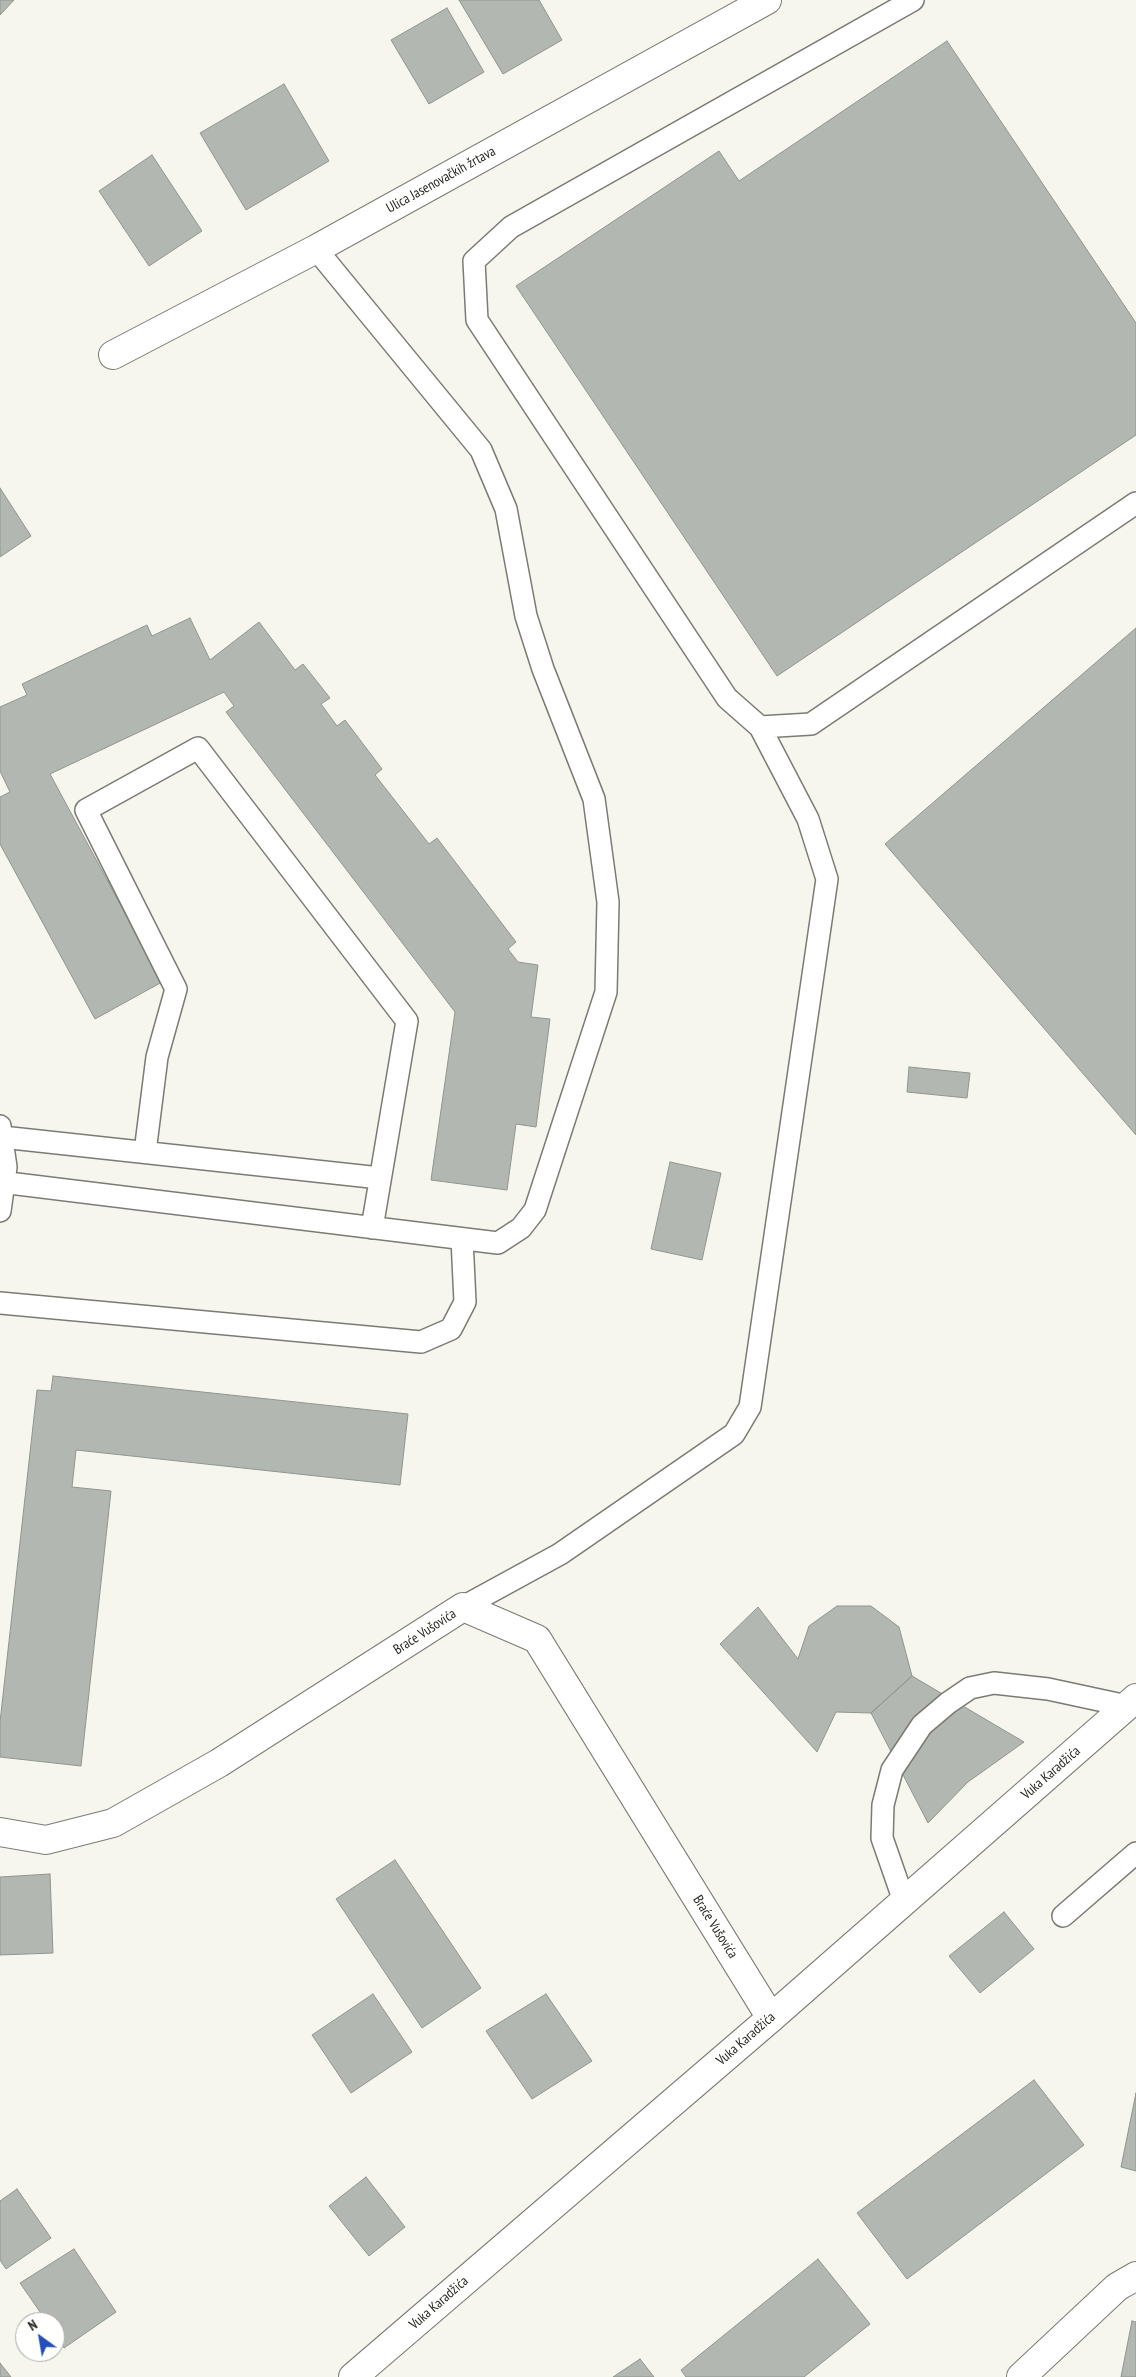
<!DOCTYPE html>
<meta charset="utf-8">
<style>
body{margin:0}
#map{position:relative;width:1136px;height:2377px;overflow:hidden;background:#f6f6ef;font-family:"PT Sans Narrow",sans-serif}
canvas{display:block}
.north{position:absolute;left:15px;top:2312px;width:50px;height:50px;box-sizing:border-box;background:#fffffe;border:1px solid #a8a8a6;border-radius:50%;rotate:328deg;font-size:14px;font-weight:700;line-height:20px;text-align:center;color:#262623}
.north::after{content:'';display:block;margin:auto;width:18px;height:22px;background:#234ebc;clip-path:polygon(50% 0,100% 100%,50% 72%,0 100%)}
</style>
<div id="map">
<canvas width="1136" height="2377"></canvas>
<div class="north">N</div>
</div>
<script>
const ctx = document.querySelector('canvas').getContext('2d');
ctx.lineJoin = 'round';
function fillPath(path, color) {
  ctx.fillStyle = color;
  ctx.fill(path, 'evenodd');
}
function toPath(rows) {
  const path = new Path2D();
  for (const r of rows) {
    path.moveTo(r[0], r[1]);
    for (let i = 2; i < r.length; i += 2) path.lineTo(r[i], r[i + 1]);
  }
  return path;
}
function stroke(path, color, width, dash) {
  ctx.strokeStyle = color;
  ctx.lineWidth = width;
  ctx.lineCap = dash ? 'butt' : 'round';
  ctx.setLineDash(dash || []);
  ctx.stroke(path);
}
function drawText(font, color, halo, rows, align = 'center') {
  ctx.font = font + ' "PT Sans Narrow",sans-serif';
  ctx.lineWidth = 5;
  ctx.setLineDash([]);
  ctx.textBaseline = 'middle';
  ctx.strokeStyle = halo;
  ctx.fillStyle = color;
  for (const [text, x, y, turn = 0] of rows) {
    ctx.save();
    ctx.translate(x, y);
    ctx.rotate((+turn || 0) * Math.PI / 180);
    ctx.textAlign = isNaN(turn) ? turn : align;
    if (halo) ctx.strokeText(text, 0, 0);
    ctx.fillText(text, 0, 0);
    ctx.restore();
  }
}
const building = toPath([
 [0,0,14,0,0,15,0,0],
 [459,0,539,0,562,40,503,74,459,0],
 [447,8,484,72,429,104,391,40,447,8],
 [947,41,1136,323,1136,435,777,676,516,286,719,151,739,181,947,41],
 [284,84,329,161,246,210,200,133,284,84],
 [152,155,202,231,149,266,99,191,152,155],
 [0,488,31,536,0,557,0,488],
 [190,618,210,660,259,622,295,670,303,664,330,698,321,704,337,726,345,720,382,769,375,775,429,844,437,838,516,942,508,949,518,962,538,965,531,1017,550,1019,536,1127,516,1124,507,1190,431,1180,455,1012,226,712,234,706,224,692,50,774,162,982,95,1019,0,844,0,797,10,792,0,771,0,707,27,695,22,684,147,625,152,636,190,618],
 [1136,628,1136,1135,885,844,1136,628],
 [909,1067,970,1073,967,1098,907,1092,909,1067],
 [670,1162,721,1173,702,1260,651,1249,670,1162],
 [53,1376,408,1414,400,1485,76,1450,72,1487,111,1491,81,1766,0,1757,0,1722,37,1390,51,1391,53,1376],
 [837,1606,871,1606,899,1627,912,1676,871,1713,836,1712,817,1752,720,1644,758,1607,798,1659,809,1626,837,1606],
 [912,1676,1024,1742,968,1782,928,1823,871,1713,912,1676],
 [395,1860,481,1988,422,2028,336,1899,395,1860],
 [50,1874,53,1953,0,1955,0,1877,50,1874],
 [1004,1912,1034,1949,980,1993,949,1956,1004,1912],
 [373,1994,412,2052,351,2093,312,2035,373,1994],
 [546,1994,592,2061,532,2099,486,2031,546,1994],
 [1034,2080,1084,2145,907,2279,857,2213,1034,2080],
 [1136,2093,1136,2171,1121,2167,1136,2093],
 [366,2177,405,2227,369,2256,329,2206,366,2177],
 [17,2189,51,2238,6,2269,0,2260,0,2201,17,2189],
 [74,2249,116,2312,64,2348,55,2334,55,2322,47,2322,20,2283,74,2249],
 [818,2259,870,2324,804,2377,686,2377,681,2370,818,2259],
 [1132,2321,1136,2322,1136,2377,1121,2377,1132,2321],
 [640,2359,654,2377,613,2377,640,2359],
 [0,2363,11,2377,0,2377,0,2363]
]);
const service = toPath([
 [913,0,511,227,474,261,477,320,727,698,760,727,811,724,1136,503],
 [0,1126,6,1167,0,1211],
 [2,1137,380,1178],
 [145,1152,157,1057,176,989,86,810,198,748,407,1021,372,1228],
 [0,1182,498,1243,521,1228,535,1210,606,992,608,902,594,799,543,669,526,616,506,509,481,450,316,249],
 [0,1303,421,1342,451,1329,465,1302,462,1239],
 [463,1607,560,1554,734,1434,750,1407,827,879,808,819,760,727],
 [904,1901,882,1838,883,1805,892,1770,922,1725,948,1703,970,1688,994,1683,1048,1689,1127,1706],
 [1063,1916,1136,1853]
]);
const minor = toPath([
 [113,355,316,249,767,0],
 [0,1832,46,1840,113,1823,219,1763,463,1607,537,1639,771,2018],
 [1021,2377,1117,2287,1136,2276]
]);
const tertiary = toPath([
 [353,2377,771,2018,1136,1698]
]);
const streetNames = [
 ["Ulica Jasenovačkih žrtava",441,180,-29],
 ["Braće Vušovića",425,1632,-33],
 ["Vuka Karadžića",1051,1773,-41],
 ["Braće Vušovića",715,1927,58],
 ["Vuka Karadžića",746,2039,-41],
 ["Vuka Karadžića",439,2303,-41]
];
fillPath(building, '#b2b7b1');
stroke(building, '#90958f', 1);
stroke(service, '#7b7b74', 24);
stroke(minor, '#7b7b74', 30);
stroke(tertiary, '#7b7b74', 30);
stroke(service, '#fff', 21);
stroke(minor, '#fff', 28);
stroke(tertiary, '#fff', 28);
drawText('14px', '#262623', '#fffffe', streetNames);
</script>
